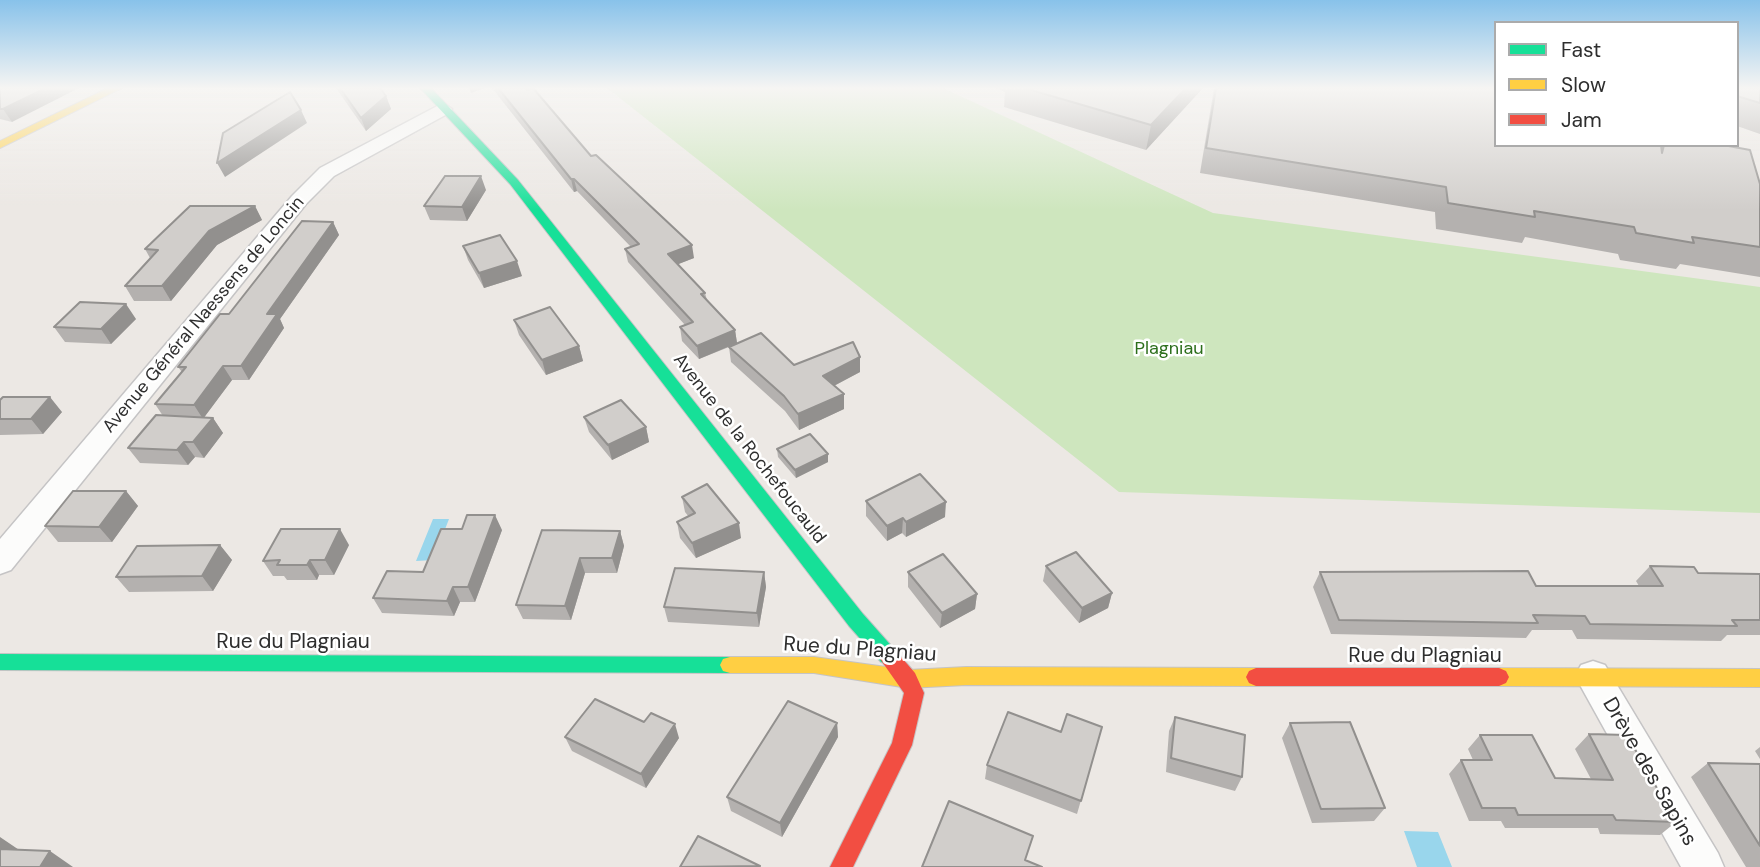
<!DOCTYPE html>
<meta charset="utf-8">
<style>
body{margin:0}
#map{position:relative;width:1760px;height:867px;overflow:hidden;background:#ece8e4;font-family:"DM Sans",sans-serif}
canvas{display:block}
.legend{position:absolute;left:1494px;top:21px;width:245px;height:126px;box-sizing:border-box;background:#fff;border:2px solid #ababab;margin:0;padding:9px 12px;list-style:none;font-size:21px;color:#2e2e2e}
.legend li{display:flex;align-items:center;gap:14px;height:35px}
.legend b{width:35px;border:2px solid #ababab}
</style>
<div id="map">
<canvas width="1760" height="867"></canvas>
<ul class="legend">
<li><b style="height:9px;background:#16e098"></b>Fast</li>
<li><b style="height:9px;background:#ffcf43"></b>Slow</li>
<li><b style="height:9px;background:#f24e42"></b>Jam</li>
</ul>
</div>
<script>
const ctx = document.querySelector('canvas').getContext('2d');
ctx.lineJoin = 'round';
function fillPath(path, color) {
  ctx.fillStyle = color;
  ctx.fill(path, 'evenodd');
}
function toPath(rows) {
  const path = new Path2D();
  for (const r of rows) {
    path.moveTo(r[0], r[1]);
    for (let i = 2; i < r.length; i += 2) path.lineTo(r[i], r[i + 1]);
  }
  return path;
}
function stroke(path, color, width, dash) {
  ctx.strokeStyle = color;
  ctx.lineWidth = width;
  ctx.lineCap = dash ? 'butt' : 'round';
  ctx.setLineDash(dash || []);
  ctx.stroke(path);
}
function drawText(font, color, halo, rows, align = 'center') {
  ctx.font = font + ' "DM Sans",sans-serif';
  ctx.lineWidth = 5;
  ctx.setLineDash([]);
  ctx.textBaseline = 'middle';
  ctx.strokeStyle = halo;
  ctx.fillStyle = color;
  for (const [text, x, y, turn = 0] of rows) {
    ctx.save();
    ctx.translate(x, y);
    ctx.rotate((+turn || 0) * Math.PI / 180);
    ctx.textAlign = isNaN(turn) ? turn : align;
    if (halo) ctx.strokeText(text, 0, 0);
    ctx.fillText(text, 0, 0);
    ctx.restore();
  }
}
const green = toPath([
 [607,88,943,88,1213,213,1760,287,1760,513,1119,492]
]);
const water = toPath([
 [433,519,449,519,433,560,416,561],
 [1404,831,1438,832,1452,867,1417,867]
]);
const street = toPath([
 [443,103,452,109,449,113,334,176,306,204,11,570,0,574,0,539,292,196,320,168,443,103],
 [1593,661,1605,665,1718,853,1724,867,1681,867,1575,676,1581,665,1593,661]
]);
const fast = toPath([
 [420,88,431,88,518,180,863,614,895,650,898,656,895,662,888,664,881,662,849,626,510,184,420,88],
 [0,654,730,657,737,659,740,665,737,671,730,673,0,670,0,654]
]);
const slow = toPath([
 [108,88,122,88,0,148,0,141,108,88],
 [730,657,814,657,908,670,966,667,1256,668,1263,671,1266,677,1263,683,1256,686,966,685,908,688,814,673,730,673,723,671,720,665,723,659,730,657],
 [1499,668,1760,669,1760,687,1499,686,1492,683,1489,677,1492,671,1499,668]
]);
const jam = toPath([
 [888,648,895,650,915,673,924,693,912,745,853,867,830,867,892,743,904,693,878,656,881,650,888,648],
 [1256,668,1499,668,1506,671,1509,677,1506,683,1499,686,1256,686,1249,683,1246,677,1249,671,1256,668]
]);
const wall = toPath([
 [0,88,12,122,0,119],
 [336,88,380,88,386,96,391,109,366,131],
 [492,88,526,88,591,156,694,258,678,264,705,293,707,300,735,330,737,343,794,365,860,357,860,372,834,386,844,409,799,430,785,411,731,362,729,347,699,359,682,341,680,327,685,325,628,262,625,249,631,247,577,191,574,192],
 [995,88,1203,88,1146,150,1004,107,1005,92],
 [1214,88,1496,88,1496,145,1723,145,1760,184,1760,277,1680,264,1676,269,1620,260,1618,254,1525,237,1522,243,1436,229,1435,212,1200,173],
 [1737,88,1760,88,1760,134,1737,126],
 [486,190,467,221,430,220,424,206],
 [255,206,262,220,217,245,171,301,134,301,125,286,150,258,145,249],
 [333,222,339,235,280,319,284,328,249,380,232,380,204,417,213,418,223,433,204,458,195,457,188,465,140,463,128,448,163,416,155,404,182,372,178,367,229,314],
 [463,246,522,276,484,288,468,260],
 [136,319,111,344,65,342,54,327],
 [514,320,579,346,583,361,546,375,519,335],
 [0,400,62,412,43,434,0,435],
 [584,417,646,427,649,442,612,460,589,432],
 [777,449,828,462,796,478,778,457],
 [126,491,138,506,112,542,58,542,45,526],
 [682,497,741,538,696,558,680,538,677,522,689,517,685,512],
 [866,501,945,517,906,537,902,533,887,541,866,516],
 [462,529,502,530,475,602,460,602,454,616,382,613,373,598,423,572],
 [542,530,620,531,624,546,617,573,585,573,571,620,523,619,516,605],
 [220,545,232,560,213,591,129,592,116,577],
 [349,545,334,575,319,575,317,580,287,580,284,576,273,576,263,561],
 [1046,566,1112,593,1108,608,1079,623,1043,581],
 [1650,566,1698,573,1760,574,1760,635,1727,635,1721,641,1577,639,1572,630,1532,630,1526,638,1331,634,1313,587,1320,572,1536,586,1639,586,1636,581],
 [764,572,766,587,759,627,668,622,664,607],
 [908,572,977,594,975,609,940,628,908,587],
 [1175,717,1242,777,1235,791,1166,772,1169,731],
 [837,723,838,737,782,837,731,811,727,797],
 [1290,723,1385,808,1374,821,1312,823,1282,738],
 [1102,727,1077,814,985,779,987,765,1061,732],
 [1589,734,1676,822,1660,835,1600,834,1598,828,1505,828,1501,821,1469,821,1449,774,1461,760,1473,760,1468,749,1480,735,1555,778,1591,779,1575,749],
 [565,737,679,738,646,788,572,751],
 [1760,747,1760,759,1755,751],
 [1708,763,1760,764,1760,867,1746,867,1691,777]
]);
const shadedWall = toPath([
 [46,88,79,88,12,122,3,109],
 [469,88,485,88,471,93],
 [1186,88,1203,88,1146,150,1151,125],
 [386,96,391,109,366,131,361,118],
 [301,110,307,123,225,177,217,163],
 [481,176,486,190,467,221,462,207],
 [571,179,574,179,577,191,574,192],
 [255,206,262,220,217,245,171,301,162,286,209,231],
 [333,222,339,235,280,319,284,328,249,380,241,366,267,314],
 [692,245,694,258,671,267,668,254],
 [517,261,522,276,484,288,479,273],
 [126,304,136,319,111,344,101,329],
 [735,330,737,343,699,359,697,346],
 [579,346,583,361,546,375,542,360],
 [860,357,860,372,824,391,823,376],
 [223,366,232,380,203,419,194,405],
 [844,394,844,409,799,430,798,414],
 [50,397,62,412,43,434,31,419],
 [213,418,223,433,204,458,193,442],
 [646,427,649,442,612,460,608,445],
 [184,442,195,457,188,465,177,450],
 [828,454,828,462,796,478,795,470],
 [126,491,138,506,112,542,99,527],
 [946,502,945,517,906,537,906,522],
 [495,515,502,530,475,602,468,587],
 [903,518,902,533,887,541,887,526],
 [739,523,741,538,696,558,692,543],
 [340,529,349,545,334,575,325,560],
 [620,531,624,546,617,573,612,558],
 [220,545,232,560,213,591,202,576],
 [580,558,585,573,571,620,565,606],
 [310,560,319,575,317,580,307,565],
 [764,572,766,587,759,627,757,613],
 [453,587,460,602,454,616,447,601],
 [1112,593,1108,608,1079,623,1082,608],
 [977,594,975,609,940,628,942,613],
 [837,723,838,737,782,837,780,823],
 [675,724,679,738,646,788,641,774],
 [0,837,31,858,0,858],
 [50,851,73,867,40,867]
]);
const building = toPath([
 [0,88,46,88,3,109,0,109,0,88],
 [340,88,380,88,386,96,361,118,340,88],
 [498,88,526,88,527,90,533,88,591,156,596,155,692,245,668,254,705,293,701,294,735,330,697,346,680,327,693,322,625,249,639,244,574,179,571,179,498,88],
 [1024,88,1186,88,1151,125,1024,88],
 [1216,88,1496,88,1496,145,1661,145,1662,153,1664,145,1723,145,1750,150,1760,184,1760,247,1692,237,1694,243,1636,233,1634,227,1534,211,1535,217,1448,203,1446,187,1206,148,1216,88],
 [1737,88,1760,88,1760,103,1737,96,1737,88],
 [290,92,301,110,217,163,223,133,290,92],
 [445,176,481,176,462,207,424,206,445,176],
 [190,206,255,206,209,231,162,286,125,286,158,250,145,249,190,206],
 [302,221,333,222,267,314,277,314,241,366,223,366,194,405,155,404,186,367,178,367,220,314,229,314,302,221],
 [500,235,517,261,479,273,463,246,500,235],
 [80,302,126,304,101,329,54,327,80,302],
 [550,307,579,346,542,360,514,320,550,307],
 [761,333,794,365,853,342,860,357,823,376,844,394,798,414,784,396,729,347,761,333],
 [3,397,50,397,31,419,0,419,0,400,3,397],
 [621,400,646,427,608,445,584,417,621,400],
 [156,415,213,418,193,442,184,442,177,450,128,448,156,415],
 [810,434,828,454,795,470,777,449,810,434],
 [920,474,946,502,906,522,903,518,887,526,866,501,920,474],
 [707,484,739,523,692,543,677,522,695,513,682,497,707,484],
 [73,491,126,491,99,527,45,526,73,491],
 [467,515,495,515,468,587,453,587,447,601,373,598,387,571,423,572,441,529,462,529,467,515],
 [281,529,340,529,325,560,310,560,307,565,277,565,280,560,263,561,281,529],
 [542,530,620,531,612,558,580,558,565,606,516,605,542,530],
 [220,545,202,576,116,577,137,546,220,545],
 [1076,552,1112,593,1082,608,1046,566,1076,552],
 [943,554,977,594,942,613,908,572,943,554],
 [1650,566,1694,567,1698,573,1760,574,1760,620,1732,620,1737,626,1590,624,1585,616,1533,615,1538,623,1339,620,1320,572,1528,571,1536,586,1663,586,1650,566],
 [675,568,764,572,757,613,664,607,675,568],
 [595,699,644,722,651,713,675,724,641,774,565,737,595,699],
 [788,701,837,723,780,823,727,797,788,701],
 [1008,712,1061,732,1067,714,1102,727,1081,801,987,765,1008,712],
 [1175,717,1245,735,1242,777,1171,758,1175,717],
 [1350,722,1385,808,1321,809,1290,723,1350,722],
 [1589,734,1627,735,1676,822,1616,820,1613,815,1518,815,1515,808,1482,808,1461,760,1492,760,1480,735,1532,735,1555,778,1613,780,1589,734],
 [1708,763,1760,764,1760,846,1708,763],
 [949,801,1033,836,1025,860,1042,867,922,867,949,801],
 [698,836,760,866,680,867,698,836],
 [0,849,50,851,40,867,0,867,0,849]
]);
const streetNames = [
 ["Avenue Général Naessens de Loncin",204,315,-50],
 ["Avenue de la Rochefoucauld",749,449,52]
];
const parkNames = [
 ["Plagniau",1169,349]
];
const nearStreetnames = [
 ["Rue du Plagniau",293,642],
 ["Rue du Plagniau",860,650,4],
 ["Rue du Plagniau",1425,656],
 ["Drève des Sapins",1649,772,60]
];
fillPath(green, '#cee6be');
fillPath(water, '#99d6ec');
stroke(street, '#c5c4c5', 3);
stroke(fast, '#c5c4c5', 2);
stroke(slow, '#c5c4c5', 2);
stroke(jam, '#c5c4c5', 2);
fillPath(street, '#fcfcfb');
fillPath(fast, '#16e098');
fillPath(slow, '#ffcf43');
fillPath(jam, '#f24e42');
fillPath(wall, '#b4b1af');
fillPath(shadedWall, '#92908e');
fillPath(building, '#d1cecb');
stroke(building, '#92908e', 2);
const sky = ctx.createLinearGradient(0, 0, 0, 210);
sky.addColorStop(0, '#88c2ea');
sky.addColorStop(0.42, '#f6f5f3');
sky.addColorStop(1, '#f6f5f300');
ctx.fillStyle = sky;
ctx.fillRect(0, 0, 1760, 210);
drawText('18px', '#2e2e2e', '#fff', streetNames);
drawText('18px', '#2c6e1b', '#fff', parkNames);
drawText('21px', '#2e2e2e', '#fff', nearStreetnames);
</script>
